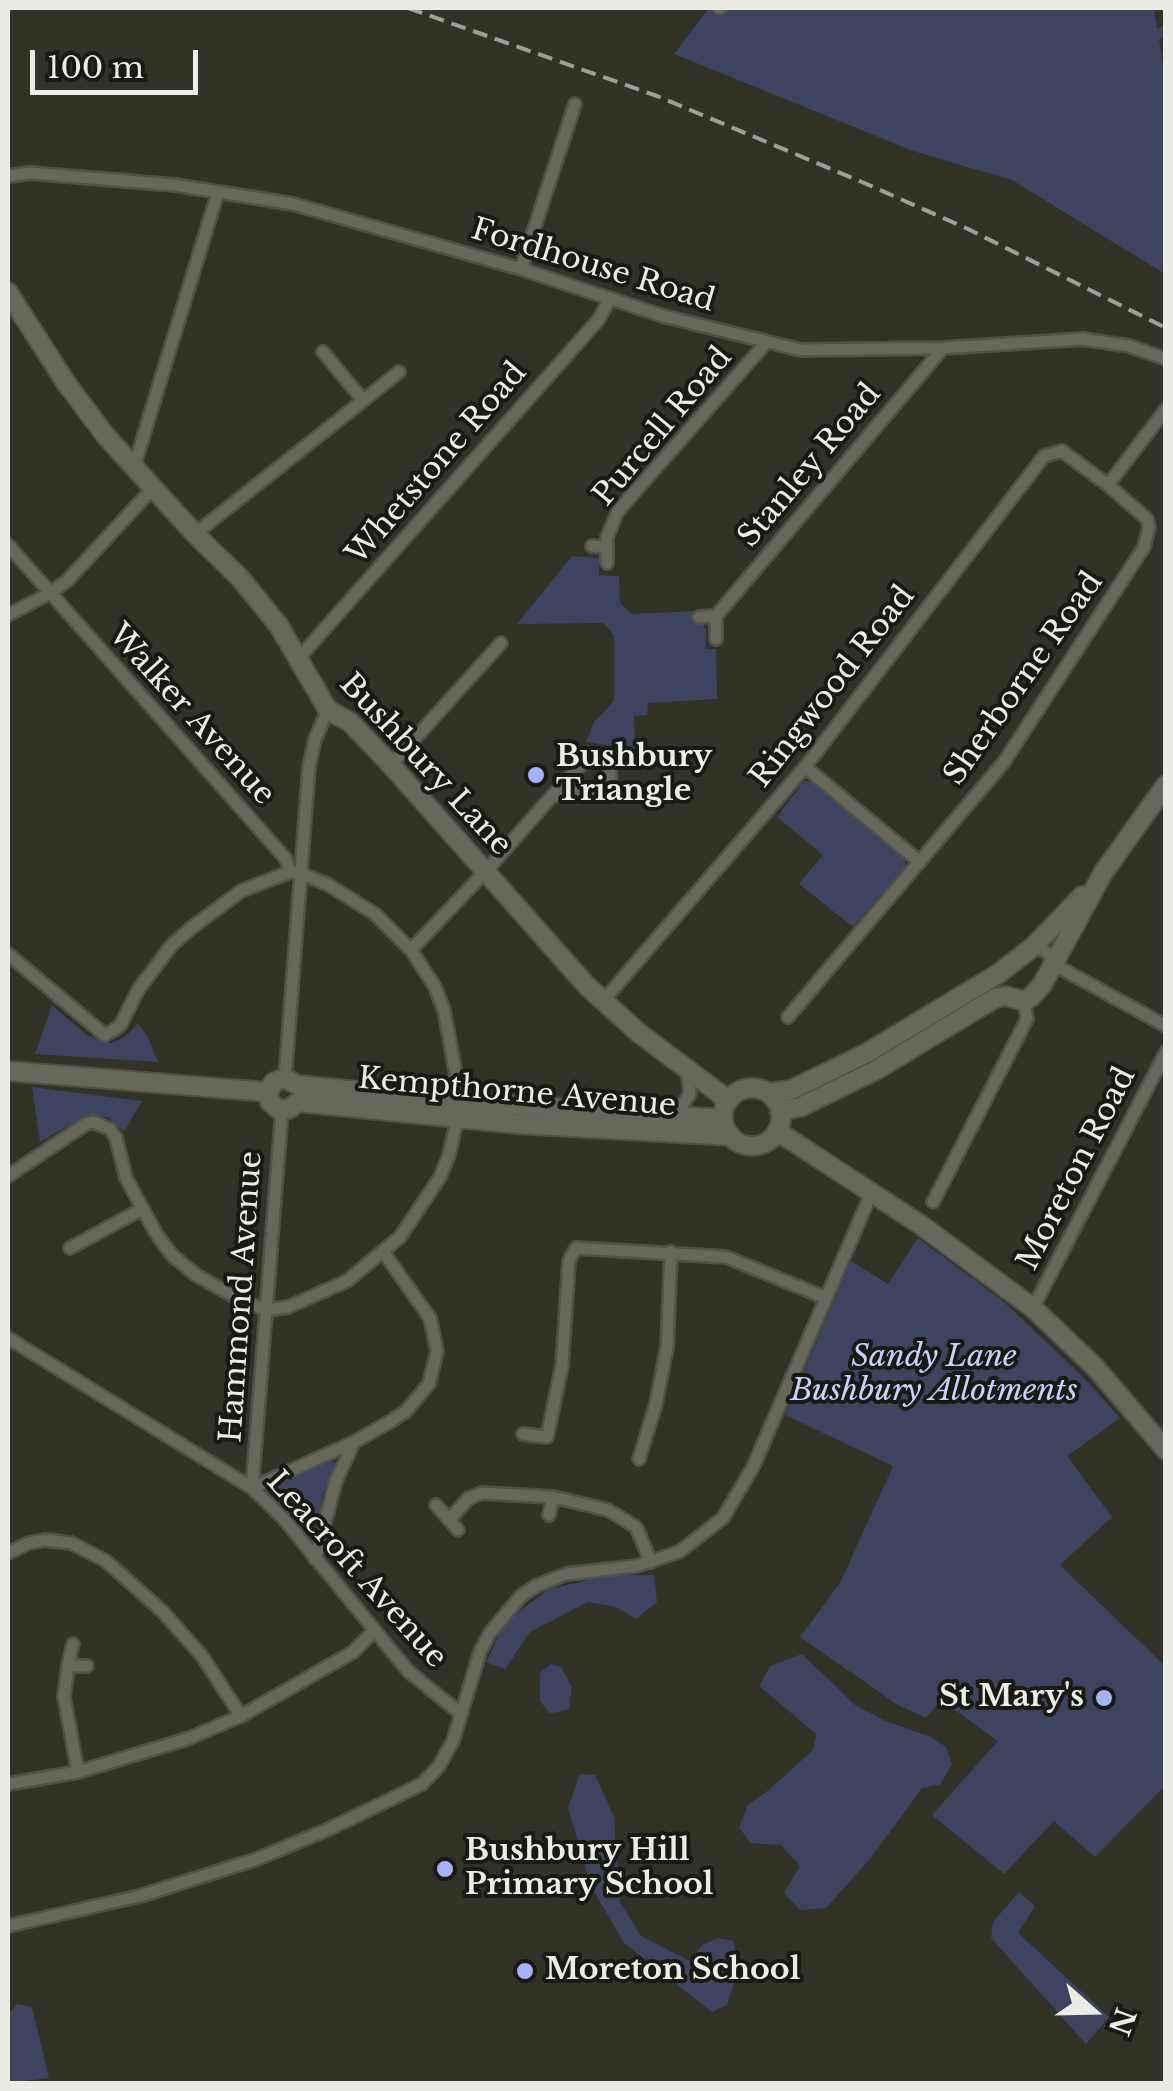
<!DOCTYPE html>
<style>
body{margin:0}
#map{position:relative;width:1173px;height:2091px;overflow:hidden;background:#323227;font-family:"Libre Baskerville",serif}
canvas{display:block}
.frame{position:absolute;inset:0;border:10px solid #ebece4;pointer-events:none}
.north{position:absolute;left:1043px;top:1961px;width:100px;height:100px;-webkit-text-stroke:8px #1a1a15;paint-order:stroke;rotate:110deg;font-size:28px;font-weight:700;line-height:40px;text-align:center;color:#ebece4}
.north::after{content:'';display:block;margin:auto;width:35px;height:45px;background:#ebece4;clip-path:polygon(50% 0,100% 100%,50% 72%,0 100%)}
.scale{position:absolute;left:30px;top:50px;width:168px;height:45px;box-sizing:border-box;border:5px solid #ebece4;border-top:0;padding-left:12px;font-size:30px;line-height:35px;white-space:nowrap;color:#ebece4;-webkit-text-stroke:8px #1a1a15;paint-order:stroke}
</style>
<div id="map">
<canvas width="1173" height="2091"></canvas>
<div class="frame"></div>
<div class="north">N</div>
<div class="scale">100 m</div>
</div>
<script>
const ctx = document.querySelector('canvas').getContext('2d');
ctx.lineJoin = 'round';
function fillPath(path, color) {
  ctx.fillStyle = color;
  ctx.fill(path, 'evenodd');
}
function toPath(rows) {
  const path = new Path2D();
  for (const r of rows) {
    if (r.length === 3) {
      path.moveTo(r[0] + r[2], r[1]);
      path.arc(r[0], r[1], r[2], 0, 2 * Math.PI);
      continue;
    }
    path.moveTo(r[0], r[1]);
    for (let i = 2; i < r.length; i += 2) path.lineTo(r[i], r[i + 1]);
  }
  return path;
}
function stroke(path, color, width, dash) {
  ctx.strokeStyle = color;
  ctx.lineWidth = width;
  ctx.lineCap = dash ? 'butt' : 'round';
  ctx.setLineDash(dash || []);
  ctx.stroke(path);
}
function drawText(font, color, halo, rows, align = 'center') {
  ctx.font = font + ' "Libre Baskerville",serif';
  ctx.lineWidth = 8;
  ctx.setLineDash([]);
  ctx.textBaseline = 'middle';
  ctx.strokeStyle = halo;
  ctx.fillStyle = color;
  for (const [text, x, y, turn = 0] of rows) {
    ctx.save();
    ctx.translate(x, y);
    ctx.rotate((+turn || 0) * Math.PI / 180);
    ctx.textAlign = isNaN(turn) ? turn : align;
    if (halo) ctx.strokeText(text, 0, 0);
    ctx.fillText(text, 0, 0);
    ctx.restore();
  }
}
const green = toPath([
 [709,8,722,12,724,8,1154,8,1157,28,1166,26,1165,37,1159,39,1166,81,1165,274,1012,180,913,151,674,54],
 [572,556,599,558,599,575,619,576,620,603,632,614,697,611,706,631,706,649,716,649,717,699,648,703,647,715,634,716,635,749,626,758,606,745,586,742,594,722,614,701,614,635,603,623,517,624],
 [804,781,816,783,904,858,906,866,853,927,799,884,823,855,777,817],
 [52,1005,88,1036,111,1043,125,1037,138,1024,147,1035,158,1062,35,1054],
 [32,1087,142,1101,124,1132,108,1117,85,1116,40,1142],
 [918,1238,1003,1301,1085,1379,1120,1418,1067,1456,1112,1517,1060,1565,1165,1666,1165,1786,1095,1857,1054,1821,1004,1874,932,1815,998,1741,941,1700,926,1718,898,1705,800,1637,840,1583,893,1466,785,1415,851,1261,888,1284],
 [330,1461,336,1464,323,1493,320,1514,316,1519,309,1519,278,1487,280,1481],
 [611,1575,654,1575,657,1602,636,1619,616,1607,588,1602,530,1632,505,1669,486,1662,505,1622,549,1589],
 [802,1654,855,1705,886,1721,931,1737,946,1747,952,1764,940,1785,922,1788,870,1859,826,1908,800,1910,784,1893,800,1866,781,1845,750,1843,739,1827,748,1805,770,1789,813,1750,816,1734,759,1686,770,1666],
 [551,1664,561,1667,572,1687,569,1709,550,1714,540,1701,540,1673],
 [580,1774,595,1775,614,1817,620,1902,641,1936,690,1961,702,1945,718,1938,734,1941,738,1971,727,2005,712,2012,624,1943,591,1886,568,1808],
 [1019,1892,1035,1906,1018,1933,1109,2017,1086,2044,991,1938,993,1922],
 [17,2004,32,2007,49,2078,8,2083,8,2015]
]);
const street = toPath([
 [719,8,720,8],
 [8,176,30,173,175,185,293,204,521,269,663,316,801,350,943,348,1083,339,1129,346,1166,359],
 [521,269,575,104],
 [323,352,363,400],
 [134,467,218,192],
 [195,534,399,372],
 [8,545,286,859,290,872],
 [592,546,607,547],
 [607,563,607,537,618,511,765,344],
 [8,615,50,593,67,581,153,488],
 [716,616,943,348],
 [699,617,716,616,716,639],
 [298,659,599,319,610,299],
 [391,765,501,643],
 [805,767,920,862],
 [1034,946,1048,953,1053,964,1166,1026],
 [411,950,486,871,552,796,582,764,600,759,610,767,610,781,605,788,552,796],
 [8,954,105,1035,120,1026,138,990,171,946,190,929,241,891,290,872,299,873,327,884,375,914,411,950,435,987,444,1010,461,1102,449,1155,440,1177,400,1237,347,1281,288,1307,268,1310,244,1302,196,1275,172,1255,157,1235,126,1178,116,1138,110,1129,93,1122,86,1124,8,1176],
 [603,1001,805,767,1044,456,1062,451,1108,485],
 [788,1017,1004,762,1144,547,1149,527,1147,519,1108,485,1166,409],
 [285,1078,309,767,315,739,328,710],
 [676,1116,690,1093,687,1070],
 [933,1202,1027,1019,1024,1001],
 [70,1248,142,1209],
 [1033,1308,1166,1052],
 [8,1338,252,1488,283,1518,408,1671,461,1714],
 [523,1434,547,1437,562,1366,569,1261,576,1248,726,1257,826,1298],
 [639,1459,656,1404,667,1347,671,1252],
 [252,1488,282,1110],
 [252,1488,354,1442,391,1421,406,1411,429,1384,437,1351,430,1318,384,1253],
 [436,1505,458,1530],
 [549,1515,553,1497],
 [449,1520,469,1498,482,1493,553,1497,608,1510,636,1527,651,1562],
 [8,1553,29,1543,45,1540,71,1543,106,1561,163,1612,202,1656,241,1716],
 [315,1559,336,1481,354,1442],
 [68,1666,73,1644],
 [78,1772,64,1697,68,1666,87,1666],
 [8,1784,78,1772,187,1739,241,1716,353,1652,374,1631],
 [8,1926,140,1896,257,1859,329,1829,422,1784,439,1766,453,1741,480,1652,489,1634,521,1596,536,1586,566,1574,636,1566,679,1552,723,1518,754,1465,871,1194]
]);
const secondary = toPath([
 [8,292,64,380,105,435,195,534,240,578,279,626,328,710,350,722,391,765,587,986,639,1033,728,1100],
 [8,1071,268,1092],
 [752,1117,29],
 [268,1092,274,1082,285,1078,297,1085,478,1103,723,1119],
 [268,1092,270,1102,278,1109,289,1109,298,1102],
 [768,1093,791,1090,867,1053,998,974,1034,946,1082,896],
 [298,1102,517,1124,731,1136],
 [780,1111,800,1107,876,1070,995,998,1006,996,1024,1001,1031,997,1042,985,1103,873,1166,785],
 [777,1131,921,1225,1033,1308,1095,1367,1166,1450]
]);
const rail = toPath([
 [408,8,657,96,862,182,968,229,1166,328]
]);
const markers = [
 [536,775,10,"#a4b2fc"],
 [1104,1698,10,"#a4b2fc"],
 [445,1869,10,"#a4b2fc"],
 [525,1971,10,"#a4b2fc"]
];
const streetNames = [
 ["Fordhouse Road",593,266,17],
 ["Purcell Road",663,427,-50],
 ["Whetstone Road",437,464,-49],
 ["Stanley Road",810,466,-50],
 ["Sherborne Road",1024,679,-55],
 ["Ringwood Road",833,687,-52],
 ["Walker Avenue",191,715,48],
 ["Bushbury Lane",425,765,47],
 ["Kempthorne Avenue",517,1093,5],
 ["Moreton Road",1077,1169,-63],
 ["Hammond Avenue",242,1297,-86],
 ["Leacroft Avenue",356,1570,48]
];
const poiNames = [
 ["Bushbury",556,758],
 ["Triangle",556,792],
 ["St Mary's",1084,1698,"right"],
 ["Bushbury Hill",465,1852],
 ["Primary School",465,1886],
 ["Moreton School",545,1971]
];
const parkNames = [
 ["Sandy Lane",934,1358],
 ["Bushbury Allotments",934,1392]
];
fillPath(green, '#3e435f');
stroke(street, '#505147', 16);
stroke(secondary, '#505147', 22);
stroke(street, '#67675b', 11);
stroke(secondary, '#67675b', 18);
stroke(rail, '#9e9f96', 4, [15, 8]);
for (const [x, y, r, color] of markers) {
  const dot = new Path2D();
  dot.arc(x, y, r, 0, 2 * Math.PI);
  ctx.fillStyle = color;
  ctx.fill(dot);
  stroke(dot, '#1a1a15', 4);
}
drawText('30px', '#ebece4', '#1a1a15', streetNames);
drawText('bold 30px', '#ebece4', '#1a1a15', poiNames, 'left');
drawText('italic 30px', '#c8d1fd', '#1a1a15', parkNames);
</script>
